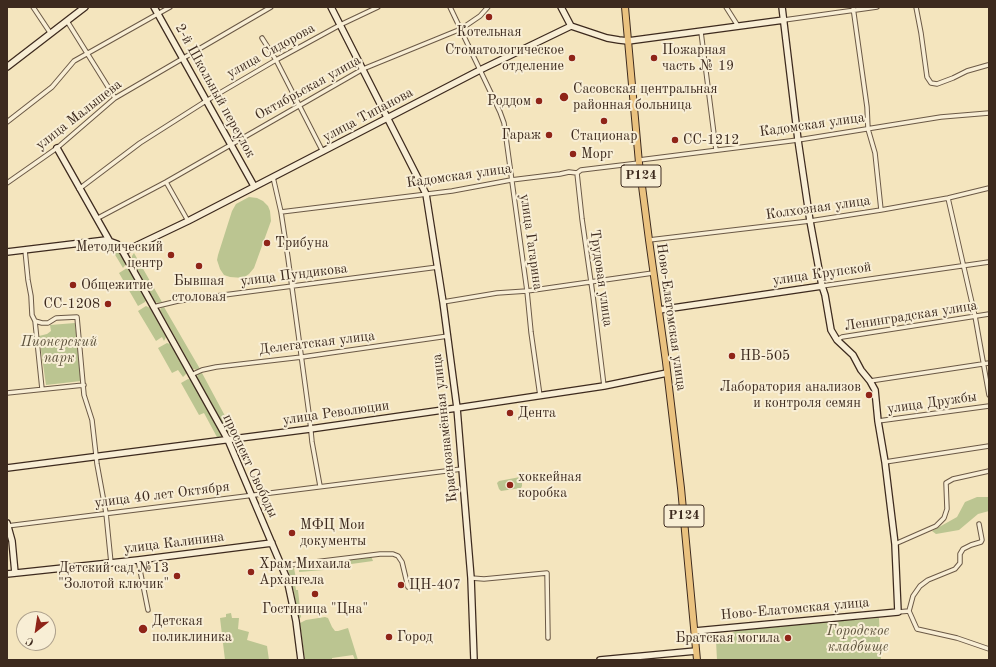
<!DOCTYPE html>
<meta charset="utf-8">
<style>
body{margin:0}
#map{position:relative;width:996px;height:667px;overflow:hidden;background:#f4e5be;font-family:"Old Standard TT",serif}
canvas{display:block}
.frame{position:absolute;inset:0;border:8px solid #3d2a1e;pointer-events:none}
.north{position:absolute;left:16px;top:611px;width:40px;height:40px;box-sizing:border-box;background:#f8eed5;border:1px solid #ada08c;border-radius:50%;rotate:210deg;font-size:11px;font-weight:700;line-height:16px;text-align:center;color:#3d2a1e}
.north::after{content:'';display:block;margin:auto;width:14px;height:18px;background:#8f2418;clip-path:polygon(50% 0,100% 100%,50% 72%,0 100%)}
</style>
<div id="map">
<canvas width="996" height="667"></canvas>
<div class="frame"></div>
<div class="north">С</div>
</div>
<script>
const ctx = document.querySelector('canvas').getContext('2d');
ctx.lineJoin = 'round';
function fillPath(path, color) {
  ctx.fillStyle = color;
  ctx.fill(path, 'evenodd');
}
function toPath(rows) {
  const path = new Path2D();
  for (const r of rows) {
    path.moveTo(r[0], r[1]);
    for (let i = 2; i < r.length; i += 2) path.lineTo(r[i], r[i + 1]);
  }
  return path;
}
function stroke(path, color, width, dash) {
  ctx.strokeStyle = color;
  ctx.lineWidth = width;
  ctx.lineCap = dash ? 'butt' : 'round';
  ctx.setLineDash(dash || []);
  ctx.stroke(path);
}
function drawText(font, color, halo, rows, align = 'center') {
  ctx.font = font + ' "Old Standard TT",serif';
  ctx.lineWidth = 4;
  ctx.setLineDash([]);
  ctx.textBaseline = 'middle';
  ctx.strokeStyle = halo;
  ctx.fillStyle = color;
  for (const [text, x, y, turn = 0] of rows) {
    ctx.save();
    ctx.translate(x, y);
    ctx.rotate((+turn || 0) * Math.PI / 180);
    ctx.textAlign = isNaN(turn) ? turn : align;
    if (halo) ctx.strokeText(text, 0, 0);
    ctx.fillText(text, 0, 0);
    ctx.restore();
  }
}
const green = toPath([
 [249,197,257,198,263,201,268,206,270,211,271,221,254,268,249,274,243,278,230,277,224,275,220,269,217,260,218,255,232,211,236,204],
 [108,243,114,246,119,251,126,264,123,268],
 [134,253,162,302,158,303,155,302,132,259,132,256],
 [127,268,130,270,146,300,145,302,138,306,119,273],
 [146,306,150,308,166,337,164,341,162,337,156,341,138,311],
 [164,307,200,369,197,370,193,369,160,310,161,308],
 [75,323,81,381,46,385,39,336,47,334,51,331,50,325],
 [167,343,170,344,186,372,186,374,183,377,178,370,172,373,158,348],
 [202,373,232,429,234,435,229,433,226,429,197,377,198,374],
 [188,379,191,380,222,434,221,438,218,439,204,413,199,415,181,383],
 [520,477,522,483,522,486,521,488,501,491,499,489,497,483,499,481],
 [977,497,989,497,989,511,978,514,959,530,936,534,932,531,957,517,965,502],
 [371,556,373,561,344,565,344,562,346,559],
 [322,563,324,570,299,572,299,565],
 [291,566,294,568,297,584,295,584,296,590,298,590,301,617,300,618,298,617,294,592,288,569],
 [231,613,232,618,239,618,238,629,249,632,247,640,267,646,269,660,225,660,220,618,226,617,226,614],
 [325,617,328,618,332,627,335,631,338,631,348,628,358,660,355,660,353,655,332,658,332,660,305,660,300,623,306,620],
 [879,618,881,660,717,660,716,641,734,632,738,629]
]);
const street = toPath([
 [33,7,51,34],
 [450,7,500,112,504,123,527,291,531,332,540,396],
 [726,7,738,26],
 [853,7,867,107,868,129,875,153,881,210],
 [916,7,921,33,927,77,931,83,937,84,953,78,967,71,988,65],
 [784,20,877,7],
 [67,21,115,98],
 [701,32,716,150],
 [262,38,276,60,323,152],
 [7,122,52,87,74,61,170,7],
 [639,160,798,140,941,117,989,113],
 [577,173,582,219,593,296,604,386],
 [273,177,281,212,288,258,310,421,312,442,320,486],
 [166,182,188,221],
 [7,183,57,148,115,98,271,7],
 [79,189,140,143,206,101,276,60,340,25,378,7],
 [948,198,975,316,989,395],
 [281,212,452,191,511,180,560,174,569,172,577,173,581,170,639,163],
 [98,218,166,182,363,69,461,29,480,16,488,7],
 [649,240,810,221,881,210,948,198,989,188],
 [25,250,28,280,31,296,32,315,35,321,42,389],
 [822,286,989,262],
 [443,302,497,293,527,291,653,273],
 [153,307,178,301,438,267],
 [35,321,42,323,48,323,56,318,77,317,84,395,92,420,97,464,106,513,111,563],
 [837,340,842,337,989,314],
 [191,375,202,370,216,367,302,357,448,336],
 [870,381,989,363],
 [7,393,84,385],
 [878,421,989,406],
 [885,462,989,446],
 [7,526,462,469],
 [895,544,936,526,944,518,947,509,946,483,953,479,989,471],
 [138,560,148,610],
 [282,566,380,554,393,554,398,556,402,562,408,587],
 [471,578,484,579,547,573,548,638],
 [909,611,913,596,920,586,928,580,955,569,960,563,960,554,963,549,971,545,981,542,982,540,979,524],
 [898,612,909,611,917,629,957,638,989,649]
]);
const secondary = toPath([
 [154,7,254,186],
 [331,7,426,194,443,302,457,408,471,578,474,660],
 [561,7,571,26],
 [7,67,85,7],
 [57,148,109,240],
 [7,252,106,240,117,244,123,252,228,440,287,579,296,621,301,660],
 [123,252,188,221,480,70,571,26,607,38,619,40,628,41,784,20],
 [659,310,822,286],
 [7,468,310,429,457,408,604,386,667,373],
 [7,523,12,541,15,573],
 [7,574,138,560,272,543],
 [695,631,898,612,895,544,885,462,878,421,875,390,870,381,861,370,853,355,837,340,831,330,825,295,822,286,810,221,798,140,782,7],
 [600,660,696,651]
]);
const primary = toPath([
 [625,7,639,163,649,240,666,362,681,488,697,660]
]);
const markers = [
 [489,17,4,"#8f2418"],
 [572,58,4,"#8f2418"],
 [654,58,4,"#8f2418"],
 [564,97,5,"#8f2418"],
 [539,101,4,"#8f2418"],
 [604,121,4,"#8f2418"],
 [549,135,4,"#8f2418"],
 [675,140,4,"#8f2418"],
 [573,154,4,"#8f2418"],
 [267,243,4,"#8f2418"],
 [171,255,4,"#8f2418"],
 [199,266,4,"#8f2418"],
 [73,285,4,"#8f2418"],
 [108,304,4,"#8f2418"],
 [732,356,4,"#8f2418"],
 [869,395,4,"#8f2418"],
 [510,413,4,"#8f2418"],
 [510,485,4,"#8f2418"],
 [292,533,4,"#8f2418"],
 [251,572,4,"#8f2418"],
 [177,576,4,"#8f2418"],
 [401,585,4,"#8f2418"],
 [315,594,4,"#8f2418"],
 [143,629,5,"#8f2418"],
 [389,637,4,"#8f2418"],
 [788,638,4,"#8f2418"]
];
const shields = [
 [641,176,40],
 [684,516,40]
];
const shieldNames = [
 ["Р124",641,176],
 ["Р124",684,516]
];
const poiNames = [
 ["Котельная",489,32,"center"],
 ["Стоматологическое",564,50,"right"],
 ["отделение",564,66,"right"],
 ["Пожарная",662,50],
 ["часть № 19",662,66],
 ["Сасовская центральная",573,89],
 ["районная больница",573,105],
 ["Роддом",531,101,"right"],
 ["Гараж",541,135,"right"],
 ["Стационар",604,136,"center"],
 ["СС-1212",683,140],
 ["Морг",581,154],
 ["Трибуна",275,243],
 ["Методический",163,247,"right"],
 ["центр",163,263,"right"],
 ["Бывшая",199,281,"center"],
 ["столовая",199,297,"center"],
 ["Общежитие",81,285],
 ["СС-1208",100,304,"right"],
 ["НВ-505",740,356],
 ["Лаборатория анализов",861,387,"right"],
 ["и контроля семян",861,403,"right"],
 ["Дента",518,413],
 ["хоккейная",518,477],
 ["коробка",518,493],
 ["МФЦ Мои",300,525],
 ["документы",300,541],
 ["Храм Михаила",259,564],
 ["Архангела",259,580],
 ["Детский сад №13",169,568,"right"],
 ["\"Золотой ключик\"",169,584,"right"],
 ["ЦН-407",409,585],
 ["Гостиница \"Цна\"",315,609,"center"],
 ["Детская",152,621],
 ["поликлиника",152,637],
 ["Город",397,637],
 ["Братская могила",780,638,"right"]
];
const streetNames = [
 ["улица Сидорова",271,51,-29],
 ["Октябрьская улица",308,88,-29],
 ["2-й Школьный переулок",215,91,61],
 ["улица Малышева",79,115,-38],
 ["улица Типанова",368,115,-28],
 ["Кадомская улица",812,125,-8],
 ["Кадомская улица",459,176,-8],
 ["Колхозная улица",818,208,-8],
 ["улица Гагарина",531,242,82],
 ["улица Крупской",822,274,-8],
 ["улица Пундикова",294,275,-7],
 ["Трудовая улица",601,278,82],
 ["Ленинградская улица",911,316,-9],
 ["Ново-Елатомская улица",671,317,82],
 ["Делегатская улица",317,343,-7],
 ["улица Дружбы",932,403,-8],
 ["улица Революции",336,413,-8],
 ["Краснознамённая улица",445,428,-96],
 ["проспект Свободы",250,466,65],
 ["улица 40 лет Октября",162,495,-7],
 ["улица Калинина",174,543,-7],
 ["Ново-Елатомская улица",795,609,-5]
];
const parkNames = [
 ["Пионерский",59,342],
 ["парк",59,358],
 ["Городское",858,631],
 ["кладбище",858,647]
];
fillPath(green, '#bbc591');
stroke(street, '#6b5946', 5.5);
stroke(secondary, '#3d2a1e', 8);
stroke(primary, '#3d2a1e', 8);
stroke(street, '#f8eed5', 3.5);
stroke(secondary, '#f8eed5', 5.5);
stroke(primary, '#eac27f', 6);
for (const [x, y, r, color] of markers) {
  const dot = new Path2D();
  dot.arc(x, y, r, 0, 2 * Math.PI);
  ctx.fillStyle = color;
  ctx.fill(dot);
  stroke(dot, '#f8eed5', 1.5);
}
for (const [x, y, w] of shields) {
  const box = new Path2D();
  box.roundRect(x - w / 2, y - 11, w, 22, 3);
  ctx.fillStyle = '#f8eed5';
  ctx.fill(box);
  stroke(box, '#3d2a1e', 1);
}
drawText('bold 13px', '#3d2a1e', null, shieldNames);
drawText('14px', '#3d2a1e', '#f8eed5', poiNames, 'left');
drawText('14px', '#3d2a1e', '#f8eed5', streetNames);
drawText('italic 14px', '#5c513b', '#f8eed5', parkNames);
</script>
